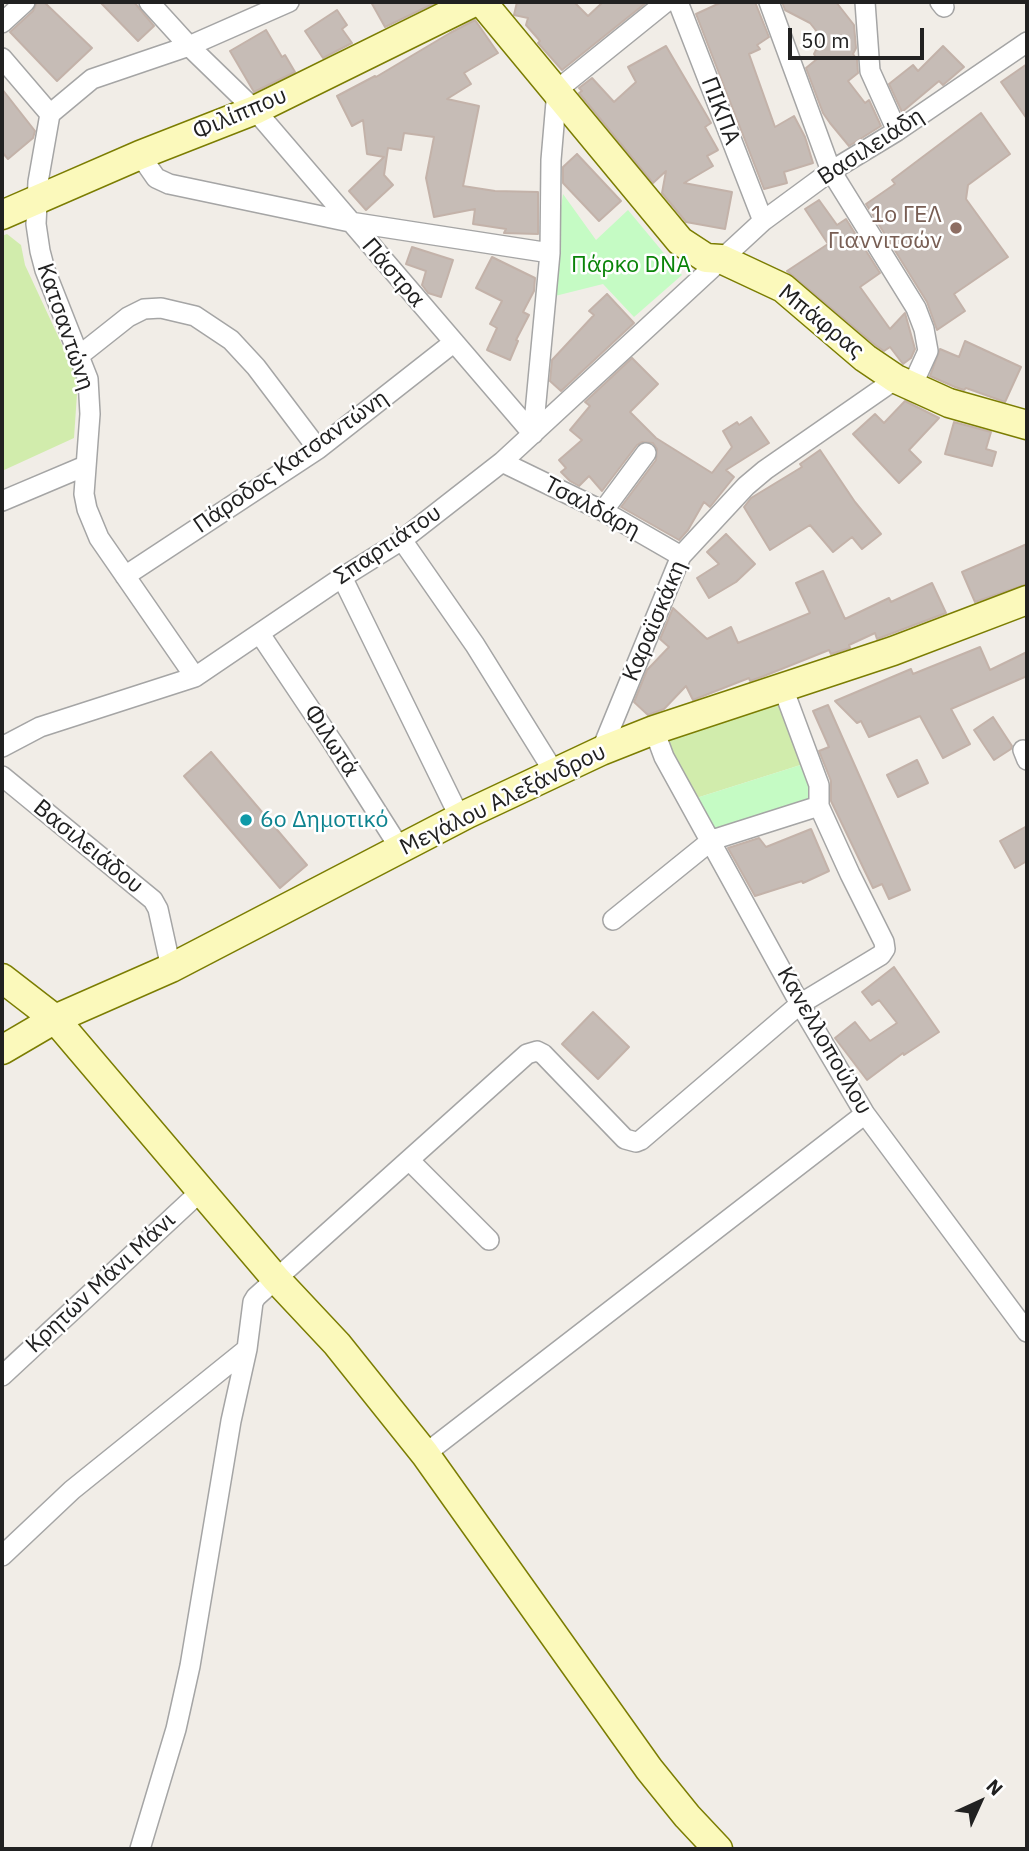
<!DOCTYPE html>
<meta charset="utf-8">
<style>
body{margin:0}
#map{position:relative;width:1029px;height:1851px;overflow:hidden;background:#f1ede7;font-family:"IBM Plex Sans",sans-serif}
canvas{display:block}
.frame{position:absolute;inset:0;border:4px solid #212121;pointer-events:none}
.north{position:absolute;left:945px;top:1767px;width:70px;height:70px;-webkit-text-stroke:5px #fff;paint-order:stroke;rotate:45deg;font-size:19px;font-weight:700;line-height:28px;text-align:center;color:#212121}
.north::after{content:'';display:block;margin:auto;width:24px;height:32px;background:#212121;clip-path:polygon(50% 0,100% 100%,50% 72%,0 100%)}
.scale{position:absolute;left:788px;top:28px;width:136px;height:32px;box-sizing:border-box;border:4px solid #212121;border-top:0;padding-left:9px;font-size:21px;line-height:24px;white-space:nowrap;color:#212121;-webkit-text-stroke:5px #fff;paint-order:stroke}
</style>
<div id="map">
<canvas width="1029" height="1851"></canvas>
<div class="frame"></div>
<div class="north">N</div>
<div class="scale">50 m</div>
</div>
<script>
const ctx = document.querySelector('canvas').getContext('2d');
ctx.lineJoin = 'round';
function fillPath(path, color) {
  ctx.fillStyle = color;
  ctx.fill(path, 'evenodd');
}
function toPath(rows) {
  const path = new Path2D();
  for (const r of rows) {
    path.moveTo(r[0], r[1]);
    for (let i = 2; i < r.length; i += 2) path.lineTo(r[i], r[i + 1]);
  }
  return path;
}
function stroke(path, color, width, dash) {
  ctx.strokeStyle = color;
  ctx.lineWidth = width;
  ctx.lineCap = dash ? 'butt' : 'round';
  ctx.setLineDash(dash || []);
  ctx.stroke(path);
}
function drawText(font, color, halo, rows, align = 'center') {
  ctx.font = font + ' "IBM Plex Sans",sans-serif';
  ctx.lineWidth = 5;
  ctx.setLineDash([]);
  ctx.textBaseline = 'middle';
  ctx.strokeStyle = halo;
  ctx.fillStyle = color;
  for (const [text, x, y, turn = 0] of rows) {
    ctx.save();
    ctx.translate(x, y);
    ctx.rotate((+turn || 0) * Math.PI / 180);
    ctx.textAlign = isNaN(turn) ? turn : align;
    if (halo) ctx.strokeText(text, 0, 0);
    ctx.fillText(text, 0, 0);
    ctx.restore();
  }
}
const grass = toPath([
 [7,234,21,245,25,265,78,379,74,438,2,471,2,236],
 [783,688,810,762,690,800,654,730]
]);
const park = toPath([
 [563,194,596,240,628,210,682,275,634,317,603,284,547,298],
 [810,762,819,806,712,840,690,800]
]);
const building = toPath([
 [37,2,44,2,92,48,57,81,10,32,33,11,37,2],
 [100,2,134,2,154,26,138,41,100,2],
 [371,2,437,2,385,27,371,2],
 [517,2,574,2,588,16,603,2,647,2,562,70,538,43,540,41,526,25,528,18,514,15,517,2],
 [722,2,755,2,769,37,757,45,760,49,749,54,775,127,794,116,805,137,813,163,784,172,787,183,764,189,696,14,722,2],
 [782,2,836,2,854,25,856,48,853,54,857,60,858,73,848,81,865,103,869,100,881,126,849,146,830,123,823,113,806,68,817,59,814,54,822,38,810,23,785,10,782,2],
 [337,10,347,25,342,29,352,43,323,58,305,31,337,10],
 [475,20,498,53,464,73,471,84,447,99,479,106,463,186,495,191,538,192,538,234,504,233,506,229,473,224,475,209,434,217,426,178,434,137,404,133,401,150,388,148,384,175,393,185,366,210,349,191,384,157,367,154,363,120,352,126,337,96,375,76,376,77,450,33,475,20],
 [266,30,282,57,285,55,295,72,254,92,230,51,266,30],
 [666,46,711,123,705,127,718,150,707,156,713,166,684,183,732,192,725,229,686,222,662,193,666,171,653,183,579,93,582,91,579,88,592,78,614,102,636,82,628,67,666,46],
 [943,46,964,67,943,85,939,81,902,112,889,84,913,65,918,71,943,46],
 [1027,64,1027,119,1001,82,1027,64],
 [2,89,35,131,33,138,8,159,2,152,2,89],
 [981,113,1010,154,968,185,966,199,1008,257,954,294,965,311,937,330,927,302,866,204,895,184,892,180,981,113],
 [577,154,621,201,599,221,563,183,563,167,577,154],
 [819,200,837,225,846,219,880,273,860,287,890,329,905,313,915,349,911,358,903,364,890,347,884,351,875,345,787,271,828,244,805,209,819,200],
 [412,247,453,260,441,297,428,293,422,285,426,271,406,264,412,247],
 [492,257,535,278,534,291,523,312,529,315,516,340,518,341,510,360,487,350,497,328,490,324,502,301,476,288,492,257],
 [607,294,634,323,561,391,550,381,552,360,594,315,589,311,607,294],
 [965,341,1021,367,1005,402,966,388,964,390,955,387,930,376,940,349,959,357,965,341],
 [632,358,658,384,630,412,656,438,712,473,732,447,723,431,737,422,739,425,751,417,769,443,726,470,734,477,710,507,704,502,688,530,679,540,621,507,656,460,657,449,653,443,642,442,637,445,602,491,589,476,579,486,570,481,561,472,566,468,559,460,582,440,570,430,590,406,585,402,632,358],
 [905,401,939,418,909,450,921,462,899,483,853,434,875,414,884,423,905,401],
 [954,422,991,432,986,449,996,452,992,466,945,454,954,422],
 [820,450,855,502,881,534,862,549,852,537,833,552,810,525,770,550,744,507,751,498,802,467,800,464,820,450],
 [726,534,755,564,736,582,709,598,697,578,719,564,707,552,726,534],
 [1027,544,1027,584,975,602,962,572,1027,544],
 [823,571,845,619,889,598,891,602,932,583,946,613,877,639,875,633,849,645,850,648,831,654,829,650,764,676,750,681,749,678,693,700,686,686,664,709,648,715,634,702,647,670,669,647,660,639,673,608,707,639,731,627,738,643,810,613,796,583,823,571],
 [980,647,990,670,1027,652,1027,676,951,709,970,744,943,758,920,716,869,737,861,721,857,723,835,701,911,669,913,674,980,647],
 [828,705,910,890,889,899,882,884,873,888,831,801,831,781,819,751,829,747,813,711,828,705],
 [993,717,1012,746,1011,749,994,760,974,730,993,717],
 [211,752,307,865,280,888,184,776,211,752],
 [917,760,928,783,898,797,887,775,917,760],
 [1027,826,1027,861,1015,868,1000,841,1027,826],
 [811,829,829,871,803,883,802,881,755,896,728,848,759,838,766,847,811,829],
 [894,967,939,1032,904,1055,903,1053,867,1080,835,1038,855,1022,870,1041,897,1023,879,1000,872,1005,862,992,894,967],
 [593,1012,629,1047,598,1079,562,1044,593,1012]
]);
const street = toPath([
 [149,2,189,46,255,110,533,434],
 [678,2,763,221],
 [769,2,831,171,916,308,924,329,928,351,912,386],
 [865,2,870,71,897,131],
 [940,2,944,7],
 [2,23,25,2],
 [2,58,50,114],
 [50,114,38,182,36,224,40,251,45,270,88,379,90,414,84,494,87,509,99,538,195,677],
 [50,114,92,79,189,46,289,2],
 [140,155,156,178,169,184,350,222,550,253],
 [80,355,128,317,144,309,161,308,195,316,231,340,256,367,318,449],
 [533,434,550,253,551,160,557,90,666,2],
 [502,462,603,511,681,556],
 [2,501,85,466],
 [603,511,646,453],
 [402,540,475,645,554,772],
 [125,576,318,449,453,343],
 [342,577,460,818],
 [260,634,335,746,401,850],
 [654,730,664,757,800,1004,865,1114,1027,1332],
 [2,747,40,727,195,677,338,580,402,540,502,462,763,221,831,171,897,131,1027,42],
 [1023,750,1027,760],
 [601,751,681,556,746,486,765,470,896,379],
 [2,776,153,900,158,909,171,968],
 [613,920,712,840,819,806],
 [409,1160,489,1240],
 [2,1376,201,1191],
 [425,1454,865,1114],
 [2,1556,72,1490,247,1349],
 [140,1849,176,1729,190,1666,231,1421,247,1349,253,1302,256,1297,527,1054,537,1051,543,1054,625,1139,636,1142,641,1140,800,1004,881,955,885,949,884,942,850,874,819,806,819,785,783,688]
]);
const secondary = toPath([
 [482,2,680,241,706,258,721,259,783,288,865,358,896,379,949,403,1027,425],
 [2,215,140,155,255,110,474,2],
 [2,978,55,1019,276,1279,337,1344,425,1454,649,1769,687,1816,718,1849],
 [2,1050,55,1019,171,968,467,814,601,751,654,730,893,651,1027,600]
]);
const markers = [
 [956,228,7,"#8d6e63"],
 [246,820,7,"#0f9aa8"]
];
const streetNames = [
 ["ΠΙΚΠΑ",720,111,69],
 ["Φιλίππου",240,114,-23],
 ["Βασιλειάδη",871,147,-33],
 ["Πάστρα",393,273,49],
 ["Μπάφρας",821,322,39],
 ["Κατσαντώνη",65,327,71],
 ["Πάροδος Κατσαντώνη",291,462,-35],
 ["Τσαλδάρη",592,508,28],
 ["Σπαρτιάτου",388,545,-34],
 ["Καραϊσκάκη",655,621,-67],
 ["Φιλωτά",331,741,57],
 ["Μεγάλου Αλεξάνδρου",503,800,-26],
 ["Βασιλειάδου",88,847,39],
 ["Κανελλοπούλου",824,1041,60],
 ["Κρητών Μάνι Μάνι",101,1283,-43]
];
const educationNames = [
 ["1o ΓΕΛ",942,215],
 ["Γιαννιτσών",942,241]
];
const parkNames = [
 ["Πάρκο DNA",631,265]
];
const cultureNames = [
 ["6ο Δημοτικό",260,820]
];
fillPath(grass, '#d1ecac');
fillPath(park, '#c5fbc4');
fillPath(building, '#c6bcb6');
stroke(building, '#c3b2a9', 2);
stroke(street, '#a5a5a5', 22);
stroke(secondary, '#7b7d02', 31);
stroke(street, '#fff', 19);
stroke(secondary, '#fbf9bb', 28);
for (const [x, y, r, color] of markers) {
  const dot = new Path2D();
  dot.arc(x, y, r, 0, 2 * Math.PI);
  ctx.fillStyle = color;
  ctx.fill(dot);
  stroke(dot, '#fff', 2.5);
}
drawText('23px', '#212121', '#fff', streetNames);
drawText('23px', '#785e54', '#fff', educationNames, 'right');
drawText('23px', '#0a8409', '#fff', parkNames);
drawText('23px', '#0d838f', '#fff', cultureNames, 'left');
</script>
